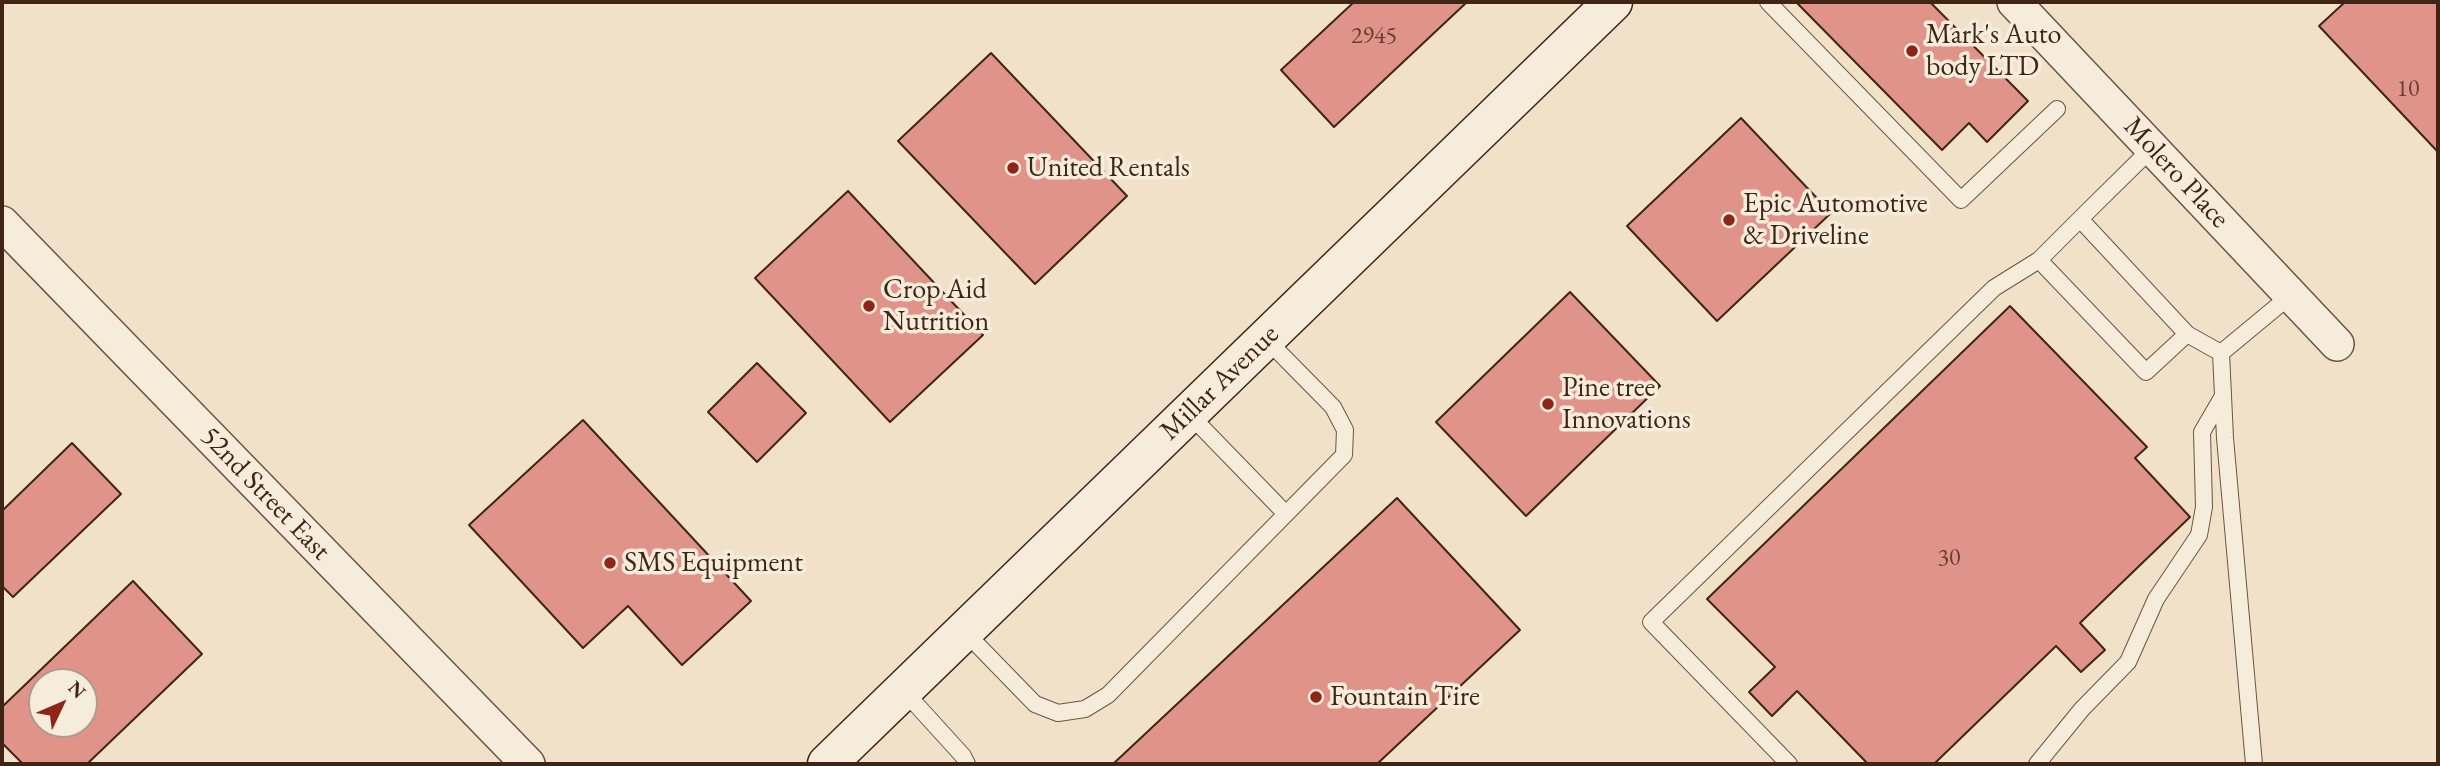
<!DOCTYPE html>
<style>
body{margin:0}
#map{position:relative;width:2440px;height:766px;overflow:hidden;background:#f0e1c8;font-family:"EB Garamond",serif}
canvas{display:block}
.frame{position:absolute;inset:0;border:4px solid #402516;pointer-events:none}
.north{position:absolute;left:28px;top:668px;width:70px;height:70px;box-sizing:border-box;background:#f5ecdb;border:2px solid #ad9c8c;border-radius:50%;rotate:46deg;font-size:19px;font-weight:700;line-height:28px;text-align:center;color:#402516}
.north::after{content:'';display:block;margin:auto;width:24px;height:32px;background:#8f2418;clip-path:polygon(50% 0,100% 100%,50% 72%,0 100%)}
</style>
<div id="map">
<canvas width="2440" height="766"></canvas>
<div class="frame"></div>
<div class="north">N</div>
</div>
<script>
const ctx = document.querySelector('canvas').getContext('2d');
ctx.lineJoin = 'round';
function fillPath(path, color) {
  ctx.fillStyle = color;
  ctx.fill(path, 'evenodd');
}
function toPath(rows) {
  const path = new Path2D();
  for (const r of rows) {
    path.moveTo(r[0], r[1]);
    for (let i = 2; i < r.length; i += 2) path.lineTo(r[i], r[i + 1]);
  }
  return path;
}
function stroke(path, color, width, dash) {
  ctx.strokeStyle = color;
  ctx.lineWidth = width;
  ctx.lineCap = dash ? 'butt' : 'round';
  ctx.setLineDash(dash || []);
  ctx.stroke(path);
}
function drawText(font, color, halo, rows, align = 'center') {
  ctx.font = font + ' "EB Garamond",serif';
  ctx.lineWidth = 7;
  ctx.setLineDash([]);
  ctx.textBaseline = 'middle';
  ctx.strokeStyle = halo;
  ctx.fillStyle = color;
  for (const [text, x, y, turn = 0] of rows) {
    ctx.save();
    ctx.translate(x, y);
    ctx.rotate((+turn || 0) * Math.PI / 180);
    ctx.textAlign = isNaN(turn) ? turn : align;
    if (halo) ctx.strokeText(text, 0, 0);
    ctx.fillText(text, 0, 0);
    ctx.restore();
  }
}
const building = toPath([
 [1354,2,1467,2,1334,127,1281,70,1354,2],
 [1796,2,1930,2,2028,101,1987,142,1969,123,1942,150,1796,2],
 [2345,2,2438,2,2438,152,2319,26,2345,2],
 [991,53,1127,196,1035,284,898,141,991,53],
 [1741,118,1831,213,1717,321,1627,226,1741,118],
 [848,191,983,335,890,422,755,278,848,191],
 [1570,292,1660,386,1526,516,1436,422,1570,292],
 [2010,306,2147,447,2135,458,2190,517,2080,623,2105,650,2081,672,2056,646,1934,764,1868,764,1797,691,1772,716,1749,692,1775,667,1707,599,2010,306],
 [757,363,806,413,757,462,708,412,757,363],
 [583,420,751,601,682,665,628,606,583,648,469,525,583,420],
 [72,443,121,494,13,597,2,586,2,511,72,443],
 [1397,498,1520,630,1377,764,1113,764,1397,498],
 [133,581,202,654,87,764,23,764,2,743,2,707,133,581],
 [42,682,84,682,84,724,42,724,42,682]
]);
const lane = toPath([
 [1768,2,1961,200,2057,109],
 [2080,219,2187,334,2146,372,2039,260,2080,219,2152,148],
 [2187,334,2221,353,2291,295],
 [2221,353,2225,438,2254,764],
 [1189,414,1286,514],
 [964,631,1035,704,1058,713,1085,709,1108,695,1344,455,1345,430,1333,407,1266,339],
 [903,690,963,756,967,764],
 [1789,764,1651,622,1994,288,2039,260],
 [2037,764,2082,709,2128,662,2156,599,2199,535,2204,507,2202,432,2223,396]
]);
const street = toPath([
 [2014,2,2337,344],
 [2,223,528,764]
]);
const secondary = toPath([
 [827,764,1613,2]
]);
const markers = [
 [1912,51,7,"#8f2418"],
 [1013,168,7,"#8f2418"],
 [1729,220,7,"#8f2418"],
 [869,306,7,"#8f2418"],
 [1548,404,7,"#8f2418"],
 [610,563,7,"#8f2418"],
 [1316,697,7,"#8f2418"]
];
const numberNames = [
 ["2945",1374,36],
 ["10",2408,89],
 ["30",1949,558]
];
const poiNames = [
 ["Mark's Auto",1926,35],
 ["body LTD",1926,67],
 ["United Rentals",1027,168],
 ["Epic Automotive",1743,204],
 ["& Driveline",1743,236],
 ["Crop Aid",883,290],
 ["Nutrition",883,322],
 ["Pine tree",1562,388],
 ["Innovations",1562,420],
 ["SMS Equipment",624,563],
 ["Fountain Tire",1330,697]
];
const streetNames = [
 ["Molero Place",2176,173,47],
 ["Millar Avenue",1220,383,-44],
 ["52nd Street East",265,494,46]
];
fillPath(building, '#e09389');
stroke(building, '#402516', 2);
stroke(lane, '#6c5442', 18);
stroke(street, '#6c5442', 36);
stroke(secondary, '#402516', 41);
stroke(lane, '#f5ecdb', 16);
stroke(street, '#f5ecdb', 33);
stroke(secondary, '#f5ecdb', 38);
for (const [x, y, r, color] of markers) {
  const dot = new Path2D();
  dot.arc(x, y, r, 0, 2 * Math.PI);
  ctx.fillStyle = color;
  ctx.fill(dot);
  stroke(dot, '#f5ecdb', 2.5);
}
drawText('24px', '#684033', null, numberNames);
drawText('28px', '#402516', '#f5ecdb', poiNames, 'left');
drawText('28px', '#402516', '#f5ecdb', streetNames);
</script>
